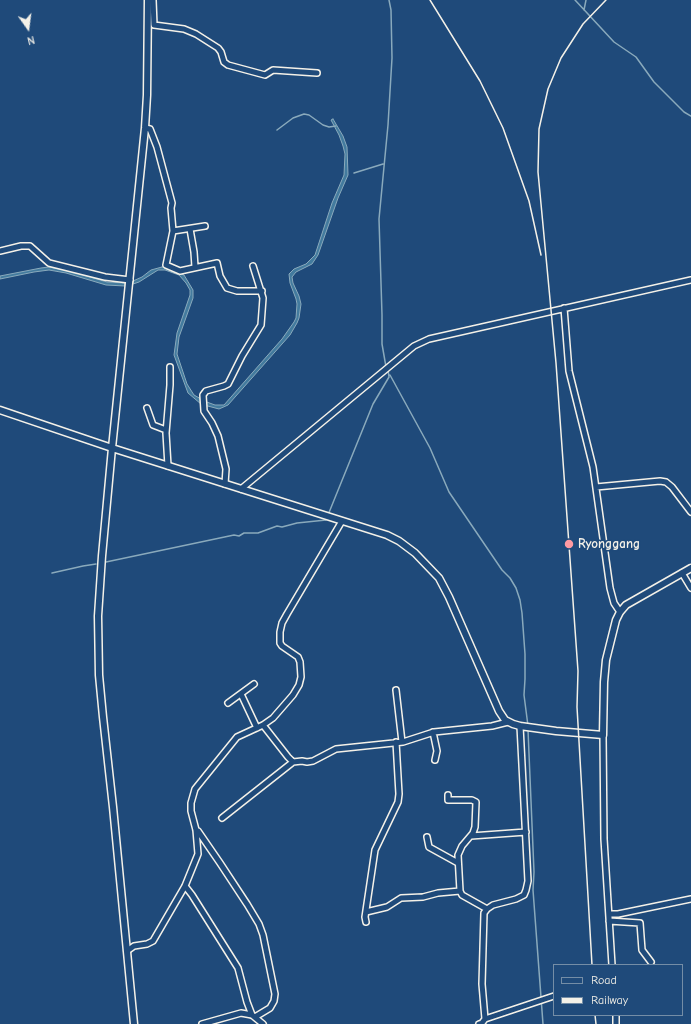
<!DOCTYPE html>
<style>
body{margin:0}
#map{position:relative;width:691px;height:1024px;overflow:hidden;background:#1f4a7a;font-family:"Comic Neue",sans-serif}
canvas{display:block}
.legend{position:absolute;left:553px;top:964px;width:130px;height:52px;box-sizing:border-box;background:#1f4a7a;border:1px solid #748da6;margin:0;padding:5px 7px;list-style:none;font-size:12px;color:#f4f1e8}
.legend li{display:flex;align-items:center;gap:8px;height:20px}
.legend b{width:20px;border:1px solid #748da6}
.north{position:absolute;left:8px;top:8px;width:40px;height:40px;-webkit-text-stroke:3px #1f4a7a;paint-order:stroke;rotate:166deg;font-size:11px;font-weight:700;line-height:16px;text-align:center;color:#f4f1e8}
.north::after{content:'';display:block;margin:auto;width:14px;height:18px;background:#f4f1e8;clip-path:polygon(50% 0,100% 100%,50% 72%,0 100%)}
</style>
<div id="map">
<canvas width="691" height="1024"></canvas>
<ul class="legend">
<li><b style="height:5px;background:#1f4a7a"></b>Road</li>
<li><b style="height:5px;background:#f4f1e8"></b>Railway</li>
</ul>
<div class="north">N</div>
</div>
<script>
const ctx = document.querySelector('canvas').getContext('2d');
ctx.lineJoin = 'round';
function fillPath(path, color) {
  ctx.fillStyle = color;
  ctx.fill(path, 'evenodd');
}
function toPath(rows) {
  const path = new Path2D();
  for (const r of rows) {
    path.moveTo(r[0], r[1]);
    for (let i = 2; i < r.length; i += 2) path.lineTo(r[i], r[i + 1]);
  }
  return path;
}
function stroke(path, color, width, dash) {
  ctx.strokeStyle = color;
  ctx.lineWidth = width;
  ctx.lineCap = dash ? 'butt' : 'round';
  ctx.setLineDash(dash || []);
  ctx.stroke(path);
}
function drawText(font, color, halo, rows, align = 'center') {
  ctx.font = font + ' "Comic Neue",sans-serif';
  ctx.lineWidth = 3;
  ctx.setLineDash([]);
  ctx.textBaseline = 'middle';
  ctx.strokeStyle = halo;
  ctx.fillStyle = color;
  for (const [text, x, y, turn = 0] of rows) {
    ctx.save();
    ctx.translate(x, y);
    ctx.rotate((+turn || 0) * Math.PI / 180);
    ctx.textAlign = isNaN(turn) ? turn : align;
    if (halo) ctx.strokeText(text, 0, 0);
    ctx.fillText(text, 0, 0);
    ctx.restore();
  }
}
const water = toPath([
 [333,119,343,136,347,147,348,175,338,198,318,255,312,264,296,272,292,277,293,283,299,296,301,304,299,318,297,323,290,335,228,405,219,409,204,405,204,401,215,405,224,405,282,339,294,322,296,318,297,304,296,299,290,283,289,274,294,269,306,264,315,255,332,203,344,175,345,154,343,146,339,135,331,120,333,119],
 [49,267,70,271,107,282,125,283,125,286,106,285,66,273,49,270,34,272,0,279,0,276,41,268,49,267],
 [162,267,166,267,184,275,193,290,193,298,179,337,177,354,187,384,194,395,201,399,201,404,188,393,174,355,177,333,190,295,190,290,186,283,179,275,165,270,158,270,139,282,133,284,133,281,142,277,151,270,162,267]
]);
const stream = toPath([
 [575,0,614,42,636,57,654,82,684,112,691,116],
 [584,10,586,0],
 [277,130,293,118,304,114,309,115,323,125,329,127,336,126],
 [354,173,383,164],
 [386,367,382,344,382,315,379,219,388,125,392,58,391,10,389,0],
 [390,375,430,448,449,492,502,570,510,578,516,588,520,600,522,613,525,654,525,679,524,695,528,726],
 [328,515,373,404,389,377,388,370],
 [106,562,234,535,239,536,244,533,258,533,277,526,282,527,297,523,326,520,327,518],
 [52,573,83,566,96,564],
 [528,730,534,872,533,890,543,1024]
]);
const minor = toPath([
 [153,0,154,25,184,29,196,34,218,48,221,52,224,62,228,65,265,75,273,70,317,73],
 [145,128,150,129,157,147,172,203,171,208,173,231,166,265,180,271,217,263,220,276,227,288,237,291,262,291],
 [190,229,194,252,195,267],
 [173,231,205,226],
 [0,251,21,246,30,246,49,263,105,277,130,280],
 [564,308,569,371,593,467,610,588,614,603,620,612],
 [147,408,153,425,166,430],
 [168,466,166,433,170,385,170,367],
 [225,484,226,469,218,436,212,423,204,411,203,395,206,391,224,386,228,384,242,356,261,325,263,298,253,266],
 [596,487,660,481,666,482,672,487,691,512],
 [241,489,414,346,429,339,691,280],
 [682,573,691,588],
 [396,690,402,742],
 [241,694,257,728],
 [228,703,254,684],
 [263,725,288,757,293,762,302,761,307,762,313,761,336,749,403,742,434,732,492,726,508,722],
 [433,732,437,751,435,760],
 [603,735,604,839,612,965],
 [448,795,448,800,472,800,476,802,475,827,473,833,462,846,458,855,460,891,462,895,487,909],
 [222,818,293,762],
 [196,830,198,831,220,863,247,904,259,924,263,935,275,994,274,1001,270,1008,255,1017],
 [471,836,526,832],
 [427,837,429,847,458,863],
 [185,886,192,895,238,968,247,1002,252,1015],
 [366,912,387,907,401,898,423,897,438,893,460,891],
 [609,914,618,914,691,899],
 [609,921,640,923,642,950,651,962],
 [366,922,365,917,375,850,398,802,399,794,396,742],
 [127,951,134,946,147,944,153,941,185,886,198,854,196,830,191,811,191,803,195,789,237,737,263,725,273,718,293,695,299,685,301,677,300,662,298,657,282,646,280,643,280,632,282,623,287,614,342,521],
 [616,1015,616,1024],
 [485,1019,554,996],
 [202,1024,241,1013,252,1015,263,1024],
 [479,1024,482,1023,485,1019,482,984,484,913,487,909,493,905,516,899,524,895,526,890,528,881,520,726]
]);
const major = toPath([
 [0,410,112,448,387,535,399,541,415,553,439,578,449,597,499,711,505,720,513,724,520,726,556,731,603,735,604,682,606,660,616,620,620,612,626,605,691,568],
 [134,1024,113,807,103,717,99,675,98,616,102,556,112,448,145,128,147,95,148,0]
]);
const rail = toPath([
 [430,0,480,81,503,128,529,201,541,255],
 [592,965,577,707,578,671,556,363,538,172,539,129,548,89,561,58,583,24,606,0],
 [595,1015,596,1024]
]);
const markers = [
 [569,544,5,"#ff9aa2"]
];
const poiNames = [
 ["Ryonggang",578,544]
];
fillPath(water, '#437b9e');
stroke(water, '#8aaabc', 1);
stroke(stream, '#8aaabc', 1.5);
stroke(minor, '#f4f1e8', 8);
stroke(major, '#f4f1e8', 9);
stroke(minor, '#1f4a7a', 5);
stroke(major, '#1f4a7a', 6);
stroke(rail, '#f4f1e8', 1.5);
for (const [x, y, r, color] of markers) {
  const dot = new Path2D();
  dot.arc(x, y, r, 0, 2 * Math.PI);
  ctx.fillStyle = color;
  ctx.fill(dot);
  stroke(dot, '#1f4a7a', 1.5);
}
drawText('bold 13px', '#f4f1e8', '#1f4a7a', poiNames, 'left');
</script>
